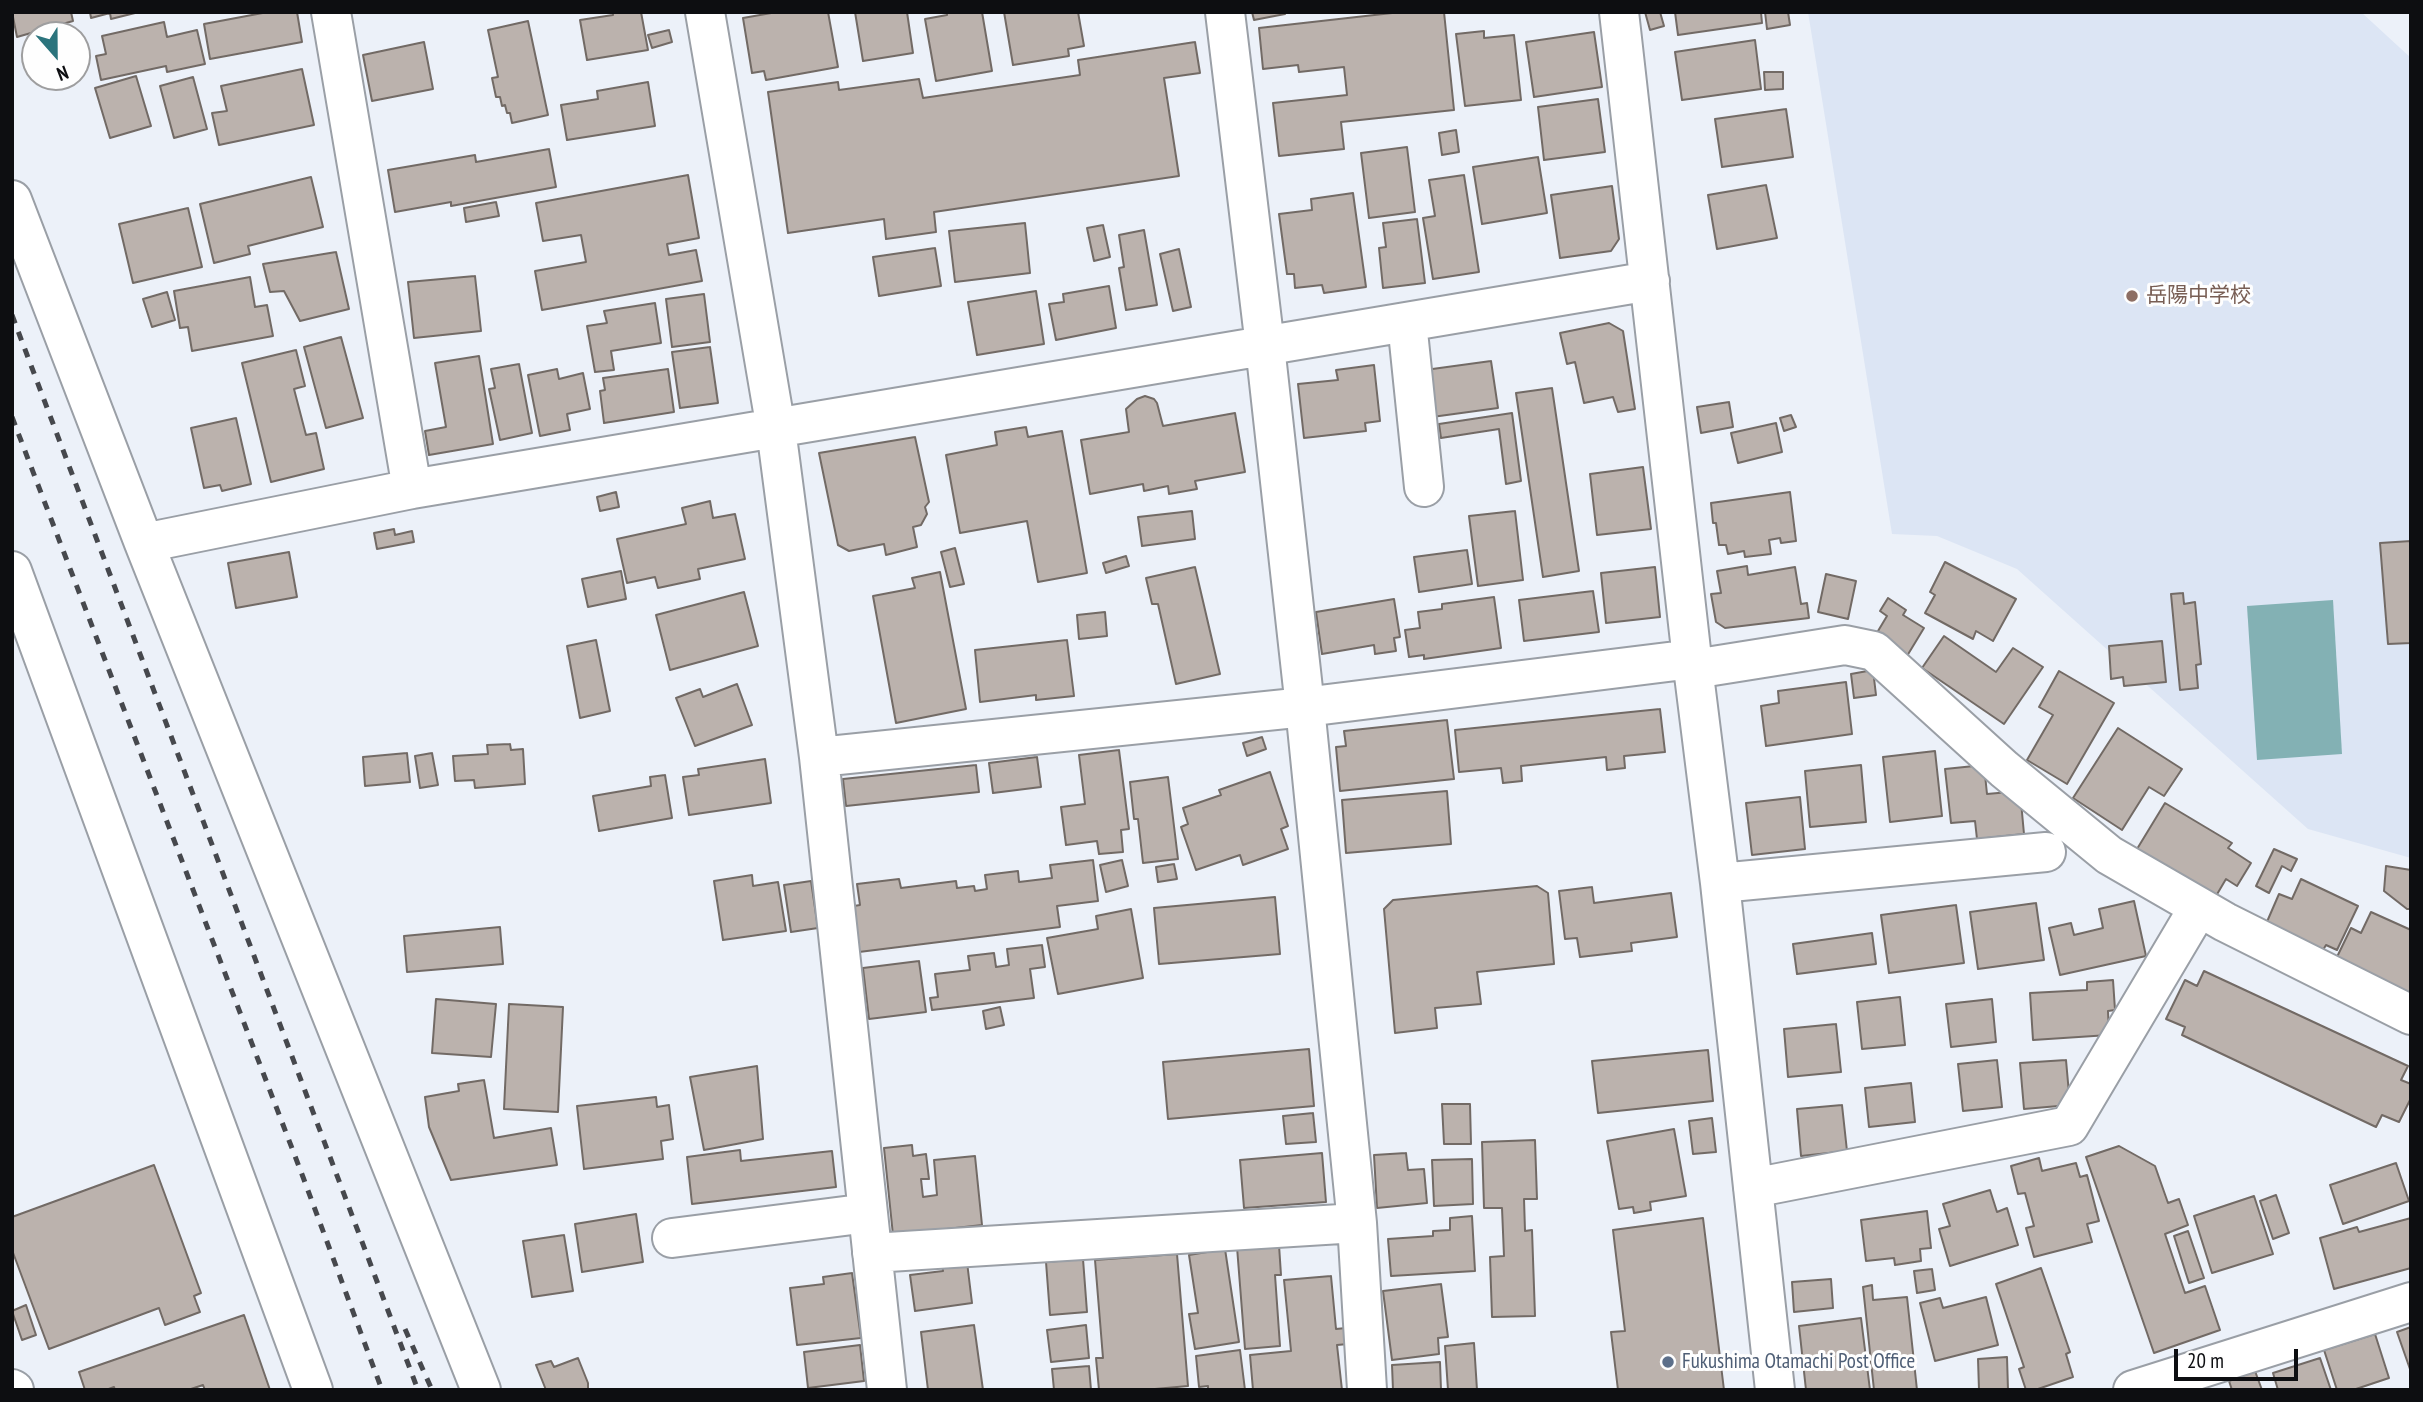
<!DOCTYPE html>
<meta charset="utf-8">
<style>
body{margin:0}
#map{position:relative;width:2423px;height:1402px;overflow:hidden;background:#ecf1f9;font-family:"PT Sans Narrow",sans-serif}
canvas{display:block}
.frame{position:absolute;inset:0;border:14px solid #0d0e11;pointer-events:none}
.north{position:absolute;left:21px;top:21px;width:70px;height:70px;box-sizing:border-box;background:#fefefe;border:2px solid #9e9e9f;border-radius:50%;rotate:159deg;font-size:19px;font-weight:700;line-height:28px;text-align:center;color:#0d0e11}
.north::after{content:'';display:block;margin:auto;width:24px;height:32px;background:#2b747d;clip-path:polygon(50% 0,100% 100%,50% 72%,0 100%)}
.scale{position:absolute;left:2174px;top:1349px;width:124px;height:32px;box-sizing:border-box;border:4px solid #0d0e11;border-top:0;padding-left:9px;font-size:21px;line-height:24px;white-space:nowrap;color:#0d0e11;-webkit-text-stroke:5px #fefefe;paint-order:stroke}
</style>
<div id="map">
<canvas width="2423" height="1402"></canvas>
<div class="frame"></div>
<div class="north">N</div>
<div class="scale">20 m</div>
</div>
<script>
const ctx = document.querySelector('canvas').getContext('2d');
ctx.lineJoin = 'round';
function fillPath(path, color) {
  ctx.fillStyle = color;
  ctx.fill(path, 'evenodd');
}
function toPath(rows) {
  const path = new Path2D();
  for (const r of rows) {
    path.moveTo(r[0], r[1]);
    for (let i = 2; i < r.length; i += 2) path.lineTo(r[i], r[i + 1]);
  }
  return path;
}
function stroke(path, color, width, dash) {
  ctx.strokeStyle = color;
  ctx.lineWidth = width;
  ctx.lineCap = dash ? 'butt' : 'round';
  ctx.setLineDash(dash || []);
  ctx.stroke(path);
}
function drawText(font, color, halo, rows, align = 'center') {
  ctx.font = font + ' "PT Sans Narrow","Noto Sans JP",sans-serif';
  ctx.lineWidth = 6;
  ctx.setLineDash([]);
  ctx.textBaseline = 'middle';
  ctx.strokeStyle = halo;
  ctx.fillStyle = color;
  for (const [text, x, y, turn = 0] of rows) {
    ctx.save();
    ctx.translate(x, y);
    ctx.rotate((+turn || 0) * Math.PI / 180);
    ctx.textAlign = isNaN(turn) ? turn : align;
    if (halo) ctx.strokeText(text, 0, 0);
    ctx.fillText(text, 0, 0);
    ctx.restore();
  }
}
const built = toPath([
 [1808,12,2361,12,2411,58,2411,858,2308,829,2017,569,1937,536,1892,534]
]);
const water = toPath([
 [2333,600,2342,754,2257,760,2247,606]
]);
const building = toPath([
 [12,12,71,12,73,21,17,37,12,12],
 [90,12,139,12,111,19,110,13,91,18,90,12],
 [268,12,297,12,302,42,210,59,204,24,268,12],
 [613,12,641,12,648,50,587,60,580,20,613,15,613,12],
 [777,12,828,12,838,67,766,80,764,71,752,73,743,18,777,12],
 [855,12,907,12,913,53,863,61,855,12],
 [947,12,982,12,992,71,936,81,925,19,947,15,947,12],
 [1004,12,1078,12,1084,46,1068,49,1069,56,1013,65,1004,12],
 [1252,12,1285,12,1285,14,1254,20,1252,12],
 [1401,12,1444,12,1454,110,1341,122,1344,149,1279,156,1273,103,1347,95,1344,67,1299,72,1298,65,1263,69,1259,28,1401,12],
 [1645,12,1660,12,1664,26,1650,30,1645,12],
 [1675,12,1761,12,1762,23,1678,35,1675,12],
 [1765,12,1788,12,1790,25,1767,29,1765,12],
 [528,21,548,115,512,123,510,113,507,113,505,105,502,106,500,97,496,97,492,78,498,77,488,30,528,21],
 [164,22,167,37,197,30,205,64,167,72,166,66,101,80,96,56,106,54,102,36,164,22],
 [669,30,672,42,652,48,648,35,669,30],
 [1484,31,1484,38,1514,35,1521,100,1465,106,1456,34,1484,31],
 [1594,32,1602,87,1534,97,1526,42,1594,32],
 [1755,40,1761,89,1682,100,1675,52,1755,40],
 [424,42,433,89,372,101,363,55,424,42],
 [1195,42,1200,73,1164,78,1179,176,934,212,936,232,886,239,884,219,788,233,768,92,838,82,839,90,919,79,923,98,1080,75,1078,60,1195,42],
 [302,69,314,125,219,145,212,113,227,111,221,86,302,69],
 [1764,72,1783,72,1783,89,1765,90,1764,72],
 [136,76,151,126,110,138,95,88,136,76],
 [193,77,207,129,174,138,160,86,193,77],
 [648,82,655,126,567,140,561,105,598,99,597,91,648,82],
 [1598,99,1605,152,1544,160,1538,107,1598,99],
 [1786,109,1793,157,1722,167,1715,119,1786,109],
 [1456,130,1459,152,1442,155,1439,133,1456,130],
 [1407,147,1415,212,1369,218,1361,153,1407,147],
 [549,149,556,187,451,206,451,202,395,212,388,170,475,155,476,162,549,149],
 [1538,157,1547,213,1482,224,1473,167,1538,157],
 [688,175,699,238,667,244,669,255,696,250,702,281,542,310,535,271,586,262,581,235,543,241,536,203,688,175],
 [1464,175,1479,272,1433,279,1423,218,1435,216,1429,180,1464,175],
 [311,177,323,227,248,246,250,254,214,263,200,204,311,177],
 [1766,185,1777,238,1717,249,1708,195,1766,185],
 [1612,186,1619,239,1611,251,1560,258,1551,195,1612,186],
 [1353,193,1366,287,1324,293,1322,285,1295,288,1294,274,1287,274,1279,214,1312,210,1311,199,1353,193],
 [496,202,499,216,466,222,464,208,496,202],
 [188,208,202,267,133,283,119,224,188,208],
 [1417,219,1425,283,1383,288,1379,248,1386,247,1383,223,1417,219],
 [1025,223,1030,273,955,282,949,231,1025,223],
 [1103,225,1110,257,1094,261,1087,228,1103,225],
 [1144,230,1157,305,1126,310,1119,268,1124,267,1119,235,1144,230],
 [935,248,941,286,879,296,873,257,935,248],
 [1179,249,1191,307,1173,311,1160,254,1179,249],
 [336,252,349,309,300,321,284,291,270,292,263,264,336,252],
 [475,276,481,331,414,338,408,282,475,276],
 [250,277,255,307,267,305,273,336,192,351,188,327,180,328,174,291,250,277],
 [1109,286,1116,328,1056,340,1049,304,1064,302,1063,294,1109,286],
 [1036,291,1044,344,977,355,968,302,1036,291],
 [167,292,175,320,152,327,143,299,167,292],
 [704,294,710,342,672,347,666,299,704,294],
 [655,303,661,343,611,351,614,370,595,372,587,326,607,323,604,311,655,303],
 [1609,323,1623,331,1635,409,1618,412,1613,397,1584,403,1575,362,1567,364,1560,333,1609,323],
 [341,337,363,418,326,428,304,347,341,337],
 [710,347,718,403,680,408,672,352,710,347],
 [296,350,305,386,294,389,306,435,316,433,324,469,271,482,242,363,296,350],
 [479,356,493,444,429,455,425,431,446,427,435,363,479,356],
 [1491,361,1498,408,1432,417,1425,370,1491,361],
 [519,364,532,433,500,440,489,389,495,388,491,369,519,364],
 [1374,365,1380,421,1365,423,1366,431,1304,438,1298,384,1338,380,1336,370,1374,365],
 [557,369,559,379,583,373,590,409,567,414,570,430,540,436,528,375,557,369],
 [668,369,674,412,604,423,600,391,605,390,603,378,668,369],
 [1552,388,1579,571,1543,577,1516,393,1552,388],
 [1145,396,1154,399,1157,403,1163,426,1235,413,1245,472,1195,481,1197,489,1169,494,1168,486,1144,491,1143,484,1090,494,1081,440,1129,432,1126,409,1137,399,1145,396],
 [1729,402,1733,427,1701,433,1697,407,1729,402],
 [1512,413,1521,481,1506,484,1499,429,1441,438,1439,424,1512,413],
 [1791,415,1796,427,1784,431,1780,418,1791,415],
 [236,418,251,484,222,491,220,485,204,488,191,428,236,418],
 [1776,423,1782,452,1738,463,1731,433,1776,423],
 [1026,427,1028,437,1062,431,1087,573,1038,582,1027,521,960,533,946,455,997,445,995,432,1026,427],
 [915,437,929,502,925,507,927,514,921,525,913,527,917,547,886,555,884,544,849,551,838,545,819,453,915,437],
 [1643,467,1651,529,1597,535,1590,474,1643,467],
 [616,492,619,507,600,511,597,497,616,492],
 [1790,492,1796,541,1781,543,1780,538,1769,540,1771,554,1745,557,1744,551,1728,554,1726,545,1719,545,1716,523,1713,523,1711,503,1790,492],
 [710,501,713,518,735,514,745,559,698,569,700,579,658,588,655,577,627,583,617,539,686,524,682,508,710,501],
 [1192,511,1195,539,1142,546,1138,517,1192,511],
 [1515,511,1523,580,1478,586,1469,516,1515,511],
 [394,529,395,535,412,531,414,542,377,549,374,533,394,529],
 [2411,541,2411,643,2388,644,2380,543,2411,541],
 [955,548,964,584,950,587,941,552,955,548],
 [1467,550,1472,584,1419,592,1414,557,1467,550],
 [289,552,297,597,236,608,228,563,289,552],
 [1126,556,1129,566,1106,573,1103,563,1126,556],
 [1945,562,2016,599,1993,641,1976,631,1973,639,1925,613,1935,595,1930,592,1945,562],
 [1747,566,1748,575,1795,567,1801,604,1807,603,1809,618,1725,628,1716,622,1711,594,1721,593,1717,571,1747,566],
 [1195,567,1220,674,1176,684,1158,604,1152,604,1146,578,1195,567],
 [1655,567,1660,617,1606,623,1601,573,1655,567],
 [621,571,626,599,588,607,582,579,621,571],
 [940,572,966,709,896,723,873,596,915,588,912,578,940,572],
 [1826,574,1856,581,1848,619,1818,612,1826,574],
 [1593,591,1599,632,1524,641,1519,600,1593,591],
 [744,592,758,646,670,670,656,615,744,592],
 [2183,593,2184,604,2195,602,2201,664,2196,665,2198,688,2180,690,2171,594,2183,593],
 [1494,597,1501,648,1424,659,1424,655,1409,657,1405,630,1420,628,1418,612,1442,609,1442,604,1494,597],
 [1888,598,1906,610,1903,615,1924,628,1907,656,1875,636,1887,616,1880,611,1888,598],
 [1394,599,1400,637,1394,638,1396,651,1375,654,1374,645,1322,654,1316,612,1394,599],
 [1105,612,1107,636,1079,639,1077,615,1105,612],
 [1944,636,1996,672,2013,648,2043,667,2004,724,1922,668,1944,636],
 [596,640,610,711,580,718,567,646,596,640],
 [1067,640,1074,696,1036,700,1036,695,980,702,975,650,1067,640],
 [2162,641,2166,682,2124,686,2123,677,2111,679,2109,646,2162,641],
 [1873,670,1876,695,1854,698,1851,674,1873,670],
 [2059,671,2114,703,2067,784,2027,760,2053,715,2039,707,2059,671],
 [1846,682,1852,734,1766,746,1761,706,1779,703,1778,691,1846,682],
 [737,684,752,725,695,746,676,698,700,689,703,697,737,684],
 [1660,709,1665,752,1624,756,1625,768,1607,770,1606,757,1521,766,1522,781,1503,783,1501,768,1459,772,1455,730,1660,709],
 [1447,720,1454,779,1340,791,1336,747,1346,746,1344,731,1447,720],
 [2118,728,2182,769,2164,796,2149,787,2122,830,2073,798,2118,728],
 [1262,737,1266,749,1247,756,1243,743,1262,737],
 [510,744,511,750,523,749,525,784,475,788,474,780,455,781,453,756,488,754,487,745,510,744],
 [1119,750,1129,829,1121,830,1123,852,1099,854,1097,841,1066,845,1061,807,1085,804,1079,755,1119,750],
 [1935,751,1942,816,1890,822,1883,757,1935,751],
 [407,753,410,782,365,786,363,757,407,753],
 [432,753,438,785,420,788,415,756,432,753],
 [1037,757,1041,787,993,793,989,763,1037,757],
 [765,759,771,803,689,815,683,777,699,775,698,769,765,759],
 [976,765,979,792,846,806,843,779,976,765],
 [1861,765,1866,822,1810,827,1805,771,1861,765],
 [1984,765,1987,794,2020,791,2024,834,1977,839,1975,821,1951,823,1945,769,1984,765],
 [1270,772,1288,826,1281,829,1288,849,1243,865,1240,855,1196,870,1181,827,1188,824,1183,808,1221,795,1219,790,1270,772],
 [665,775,672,818,599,831,593,796,651,786,650,777,665,775],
 [1168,777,1178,859,1143,863,1138,819,1134,819,1130,782,1168,777],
 [1447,791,1451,844,1346,853,1342,800,1447,791],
 [1800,797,1805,849,1752,855,1746,803,1800,797],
 [2165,803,2232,843,2228,848,2251,863,2237,886,2226,879,2216,896,2137,849,2165,803],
 [2274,849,2297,859,2291,871,2282,866,2269,893,2256,886,2274,849],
 [1093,860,1098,901,1057,906,1060,927,859,952,854,906,860,905,857,884,899,879,901,888,956,881,957,888,974,886,975,891,987,889,985,875,1018,871,1019,882,1052,878,1050,865,1093,860],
 [1122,860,1128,886,1106,892,1100,865,1122,860],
 [1174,864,1177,879,1158,882,1156,867,1174,864],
 [2386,866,2411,870,2411,909,2407,909,2384,891,2386,866],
 [752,875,753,886,778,882,786,931,723,940,714,881,752,875],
 [2301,879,2358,906,2337,950,2326,945,2323,950,2266,924,2279,894,2292,899,2301,879],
 [811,881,818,928,791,932,784,885,811,881],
 [1537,886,1548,893,1554,964,1477,972,1481,1004,1435,1008,1437,1028,1395,1033,1384,909,1393,900,1537,886],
 [1592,887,1594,903,1671,893,1677,937,1631,943,1632,951,1580,957,1577,938,1565,939,1559,891,1592,887],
 [1275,897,1280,954,1159,964,1154,908,1275,897],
 [2134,901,2146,956,2060,975,2049,928,2071,923,2074,935,2103,928,2099,909,2134,901],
 [2036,903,2044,960,1978,969,1970,912,2036,903],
 [1956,905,1964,963,1889,973,1881,915,1956,905],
 [1131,909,1143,978,1058,994,1047,938,1098,929,1096,916,1131,909],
 [2371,912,2411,930,2411,994,2336,959,2351,928,2361,933,2371,912],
 [500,927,503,964,407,972,404,936,500,927],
 [1872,933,1876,964,1797,974,1793,944,1872,933],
 [1042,945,1045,967,1030,969,1034,998,932,1010,930,998,938,997,935,974,970,970,968,956,994,953,996,967,1009,965,1007,949,1042,945],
 [919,961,926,1012,869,1019,863,968,919,961],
 [2204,971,2408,1066,2401,1080,2411,1084,2411,1098,2399,1122,2382,1115,2376,1127,2182,1035,2185,1027,2166,1019,2185,980,2197,986,2204,971],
 [2113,980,2115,1010,2108,1011,2109,1035,2033,1040,2030,993,2087,990,2087,982,2113,980],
 [1900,997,1905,1045,1862,1049,1857,1002,1900,997],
 [436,999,496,1004,491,1057,432,1053,436,999],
 [1992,999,1996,1042,1951,1047,1946,1004,1992,999],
 [509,1004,563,1007,558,1112,504,1109,509,1004],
 [1000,1007,1004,1025,986,1029,983,1011,1000,1007],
 [1836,1024,1841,1072,1788,1077,1784,1029,1836,1024],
 [1309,1049,1314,1106,1168,1119,1163,1062,1309,1049],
 [1708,1050,1713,1101,1598,1113,1592,1061,1708,1050],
 [1997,1060,2002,1107,1963,1111,1958,1064,1997,1060],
 [2066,1060,2070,1105,2024,1109,2020,1063,2066,1060],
 [757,1066,763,1139,704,1150,690,1077,757,1066],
 [484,1080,494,1138,551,1128,557,1165,451,1180,429,1127,425,1097,459,1091,458,1084,484,1080],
 [1911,1083,1915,1122,1869,1127,1865,1088,1911,1083],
 [656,1097,657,1107,669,1105,673,1139,661,1141,663,1159,584,1169,577,1106,656,1097],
 [1442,1104,1470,1104,1471,1144,1444,1144,1442,1104],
 [1842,1105,1847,1151,1801,1156,1797,1109,1842,1105],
 [1313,1113,1316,1142,1286,1144,1283,1116,1313,1113],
 [1712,1118,1716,1152,1693,1154,1689,1121,1712,1118],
 [1674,1129,1686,1196,1650,1202,1651,1210,1634,1213,1633,1207,1619,1209,1607,1141,1674,1129],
 [1535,1140,1537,1199,1524,1199,1525,1231,1532,1230,1535,1316,1492,1317,1490,1257,1504,1256,1502,1208,1484,1208,1482,1142,1535,1140],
 [912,1145,913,1156,926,1154,929,1179,921,1179,923,1197,937,1195,934,1160,975,1156,982,1225,893,1235,884,1148,912,1145],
 [2119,1146,2155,1166,2168,1203,2179,1199,2188,1225,2165,1234,2185,1293,2205,1286,2220,1330,2154,1353,2086,1157,2119,1146],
 [740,1150,741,1161,832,1151,836,1187,692,1204,687,1157,740,1150],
 [1322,1153,1326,1202,1244,1208,1240,1160,1322,1153],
 [1406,1153,1408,1170,1424,1169,1427,1203,1377,1208,1374,1155,1406,1153],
 [2039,1158,2042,1171,2076,1163,2080,1177,2087,1175,2099,1221,2087,1224,2092,1242,2034,1257,2026,1228,2034,1226,2025,1193,2018,1194,2011,1166,2039,1158],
 [1472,1159,1473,1204,1434,1206,1432,1160,1472,1159],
 [2396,1163,2409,1201,2343,1224,2330,1185,2396,1163],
 [154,1165,201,1293,194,1296,200,1312,165,1325,159,1308,49,1349,12,1250,12,1217,154,1165],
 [1990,1190,1997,1212,2007,1208,2018,1245,1950,1266,1939,1229,1950,1226,1943,1204,1990,1190],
 [2276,1195,2289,1233,2273,1239,2260,1201,2276,1195],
 [2254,1196,2273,1254,2212,1273,2194,1216,2254,1196],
 [1927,1211,1931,1248,1920,1249,1921,1261,1895,1265,1894,1258,1866,1261,1861,1220,1927,1211],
 [636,1214,643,1262,582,1272,575,1224,636,1214],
 [1472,1216,1475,1271,1391,1276,1388,1239,1433,1236,1433,1231,1450,1230,1450,1218,1472,1216],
 [1703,1218,1724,1390,1618,1390,1611,1332,1625,1331,1613,1230,1703,1218],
 [2411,1218,2411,1268,2334,1289,2320,1238,2357,1227,2359,1232,2411,1218],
 [2188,1231,2204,1278,2189,1283,2174,1236,2188,1231],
 [564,1235,573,1291,532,1297,523,1241,564,1235],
 [1279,1245,1281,1275,1275,1275,1280,1346,1245,1349,1237,1247,1279,1245],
 [1225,1249,1239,1342,1195,1349,1189,1314,1198,1313,1189,1255,1225,1249],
 [1177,1254,1188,1386,1144,1390,1099,1390,1096,1358,1103,1358,1095,1260,1177,1254],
 [1083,1259,1087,1312,1050,1315,1046,1262,1083,1259],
 [967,1262,972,1303,915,1311,910,1275,943,1271,942,1265,967,1262],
 [2041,1268,2070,1352,2066,1354,2073,1377,2035,1390,2026,1390,2019,1369,2024,1367,1996,1284,2041,1268],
 [1932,1269,1935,1290,1917,1293,1914,1271,1932,1269],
 [852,1273,861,1338,797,1345,790,1288,824,1284,823,1277,852,1273],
 [1331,1276,1336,1329,1346,1328,1348,1344,1337,1345,1342,1390,1253,1390,1250,1355,1291,1351,1284,1280,1331,1276],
 [1831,1279,1833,1308,1794,1312,1792,1282,1831,1279],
 [1441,1284,1448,1337,1438,1338,1439,1354,1392,1360,1383,1291,1441,1284],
 [1872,1285,1873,1300,1907,1297,1917,1390,1874,1390,1863,1287,1872,1285],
 [1986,1297,1998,1345,1935,1361,1920,1303,1940,1298,1943,1308,1986,1297],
 [26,1305,36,1335,22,1340,12,1311,26,1305],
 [244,1315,270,1390,205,1390,203,1385,188,1390,115,1390,114,1387,106,1390,85,1390,79,1372,244,1315],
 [1861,1318,1870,1390,1806,1390,1799,1326,1861,1318],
 [974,1325,983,1390,928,1390,921,1332,974,1325],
 [1086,1325,1089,1358,1051,1362,1047,1330,1086,1325],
 [2411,1327,2411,1372,2397,1332,2411,1327],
 [2375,1334,2389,1378,2353,1390,2337,1390,2324,1350,2375,1334],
 [1474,1343,1477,1390,1448,1390,1445,1346,1474,1343],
 [860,1345,864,1381,808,1388,804,1352,860,1345],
 [1240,1350,1245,1390,1208,1390,1208,1386,1199,1387,1196,1356,1240,1350],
 [2007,1357,2008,1390,1979,1390,1978,1359,2007,1357],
 [578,1358,588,1383,588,1390,546,1390,536,1365,551,1361,554,1367,578,1358],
 [2320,1358,2331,1390,2278,1390,2273,1373,2320,1358],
 [1440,1362,1441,1390,1393,1390,1392,1365,1440,1362],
 [1089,1366,1091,1390,1054,1390,1052,1369,1089,1366],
 [2255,1371,2262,1390,2232,1390,2229,1381,2255,1371]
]);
const minor = toPath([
 [331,12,412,489],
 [705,12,776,429,819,757,887,1390],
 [1225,12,1265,346,1305,707,1357,1223,1367,1390],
 [1619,12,1692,659,1720,883,1775,1390],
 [12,200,144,543,481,1390],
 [1407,322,1424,487],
 [144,543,412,489,1650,281],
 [12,571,313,1390],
 [1694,669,1845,645,1874,651,2004,769,2109,855,2225,922,2411,1015],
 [819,757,1305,707,1692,659],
 [1720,883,2046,852],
 [1753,1188,2069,1126,2199,907],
 [672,1238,868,1213],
 [872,1253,1357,1223],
 [12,1389,14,1390],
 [2133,1390,2411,1302]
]);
const rail = toPath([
 [12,315,418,1390],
 [12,417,303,1177,382,1390],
 [405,1329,432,1390]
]);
const markers = [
 [2132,296,7,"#8d6e63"],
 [1668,1362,7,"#5c6f8a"]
];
const educationNames = [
 ["岳陽中学校",2146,296]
];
const serviceNames = [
 ["Fukushima Otamachi Post Office",1682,1362]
];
fillPath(built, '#dce5f4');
fillPath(water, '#83b1b4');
fillPath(building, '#bbb2ad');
stroke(building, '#726a65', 2);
stroke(minor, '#9a9fa6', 42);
stroke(minor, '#fff', 38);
stroke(rail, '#46484d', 5, [9, 9]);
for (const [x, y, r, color] of markers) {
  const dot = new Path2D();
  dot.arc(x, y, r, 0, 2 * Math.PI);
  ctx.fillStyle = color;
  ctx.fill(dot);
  stroke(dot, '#fefefe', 2.5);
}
drawText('21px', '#785e54', '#fefefe', educationNames, 'left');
drawText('21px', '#4e5e75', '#fefefe', serviceNames, 'left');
</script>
